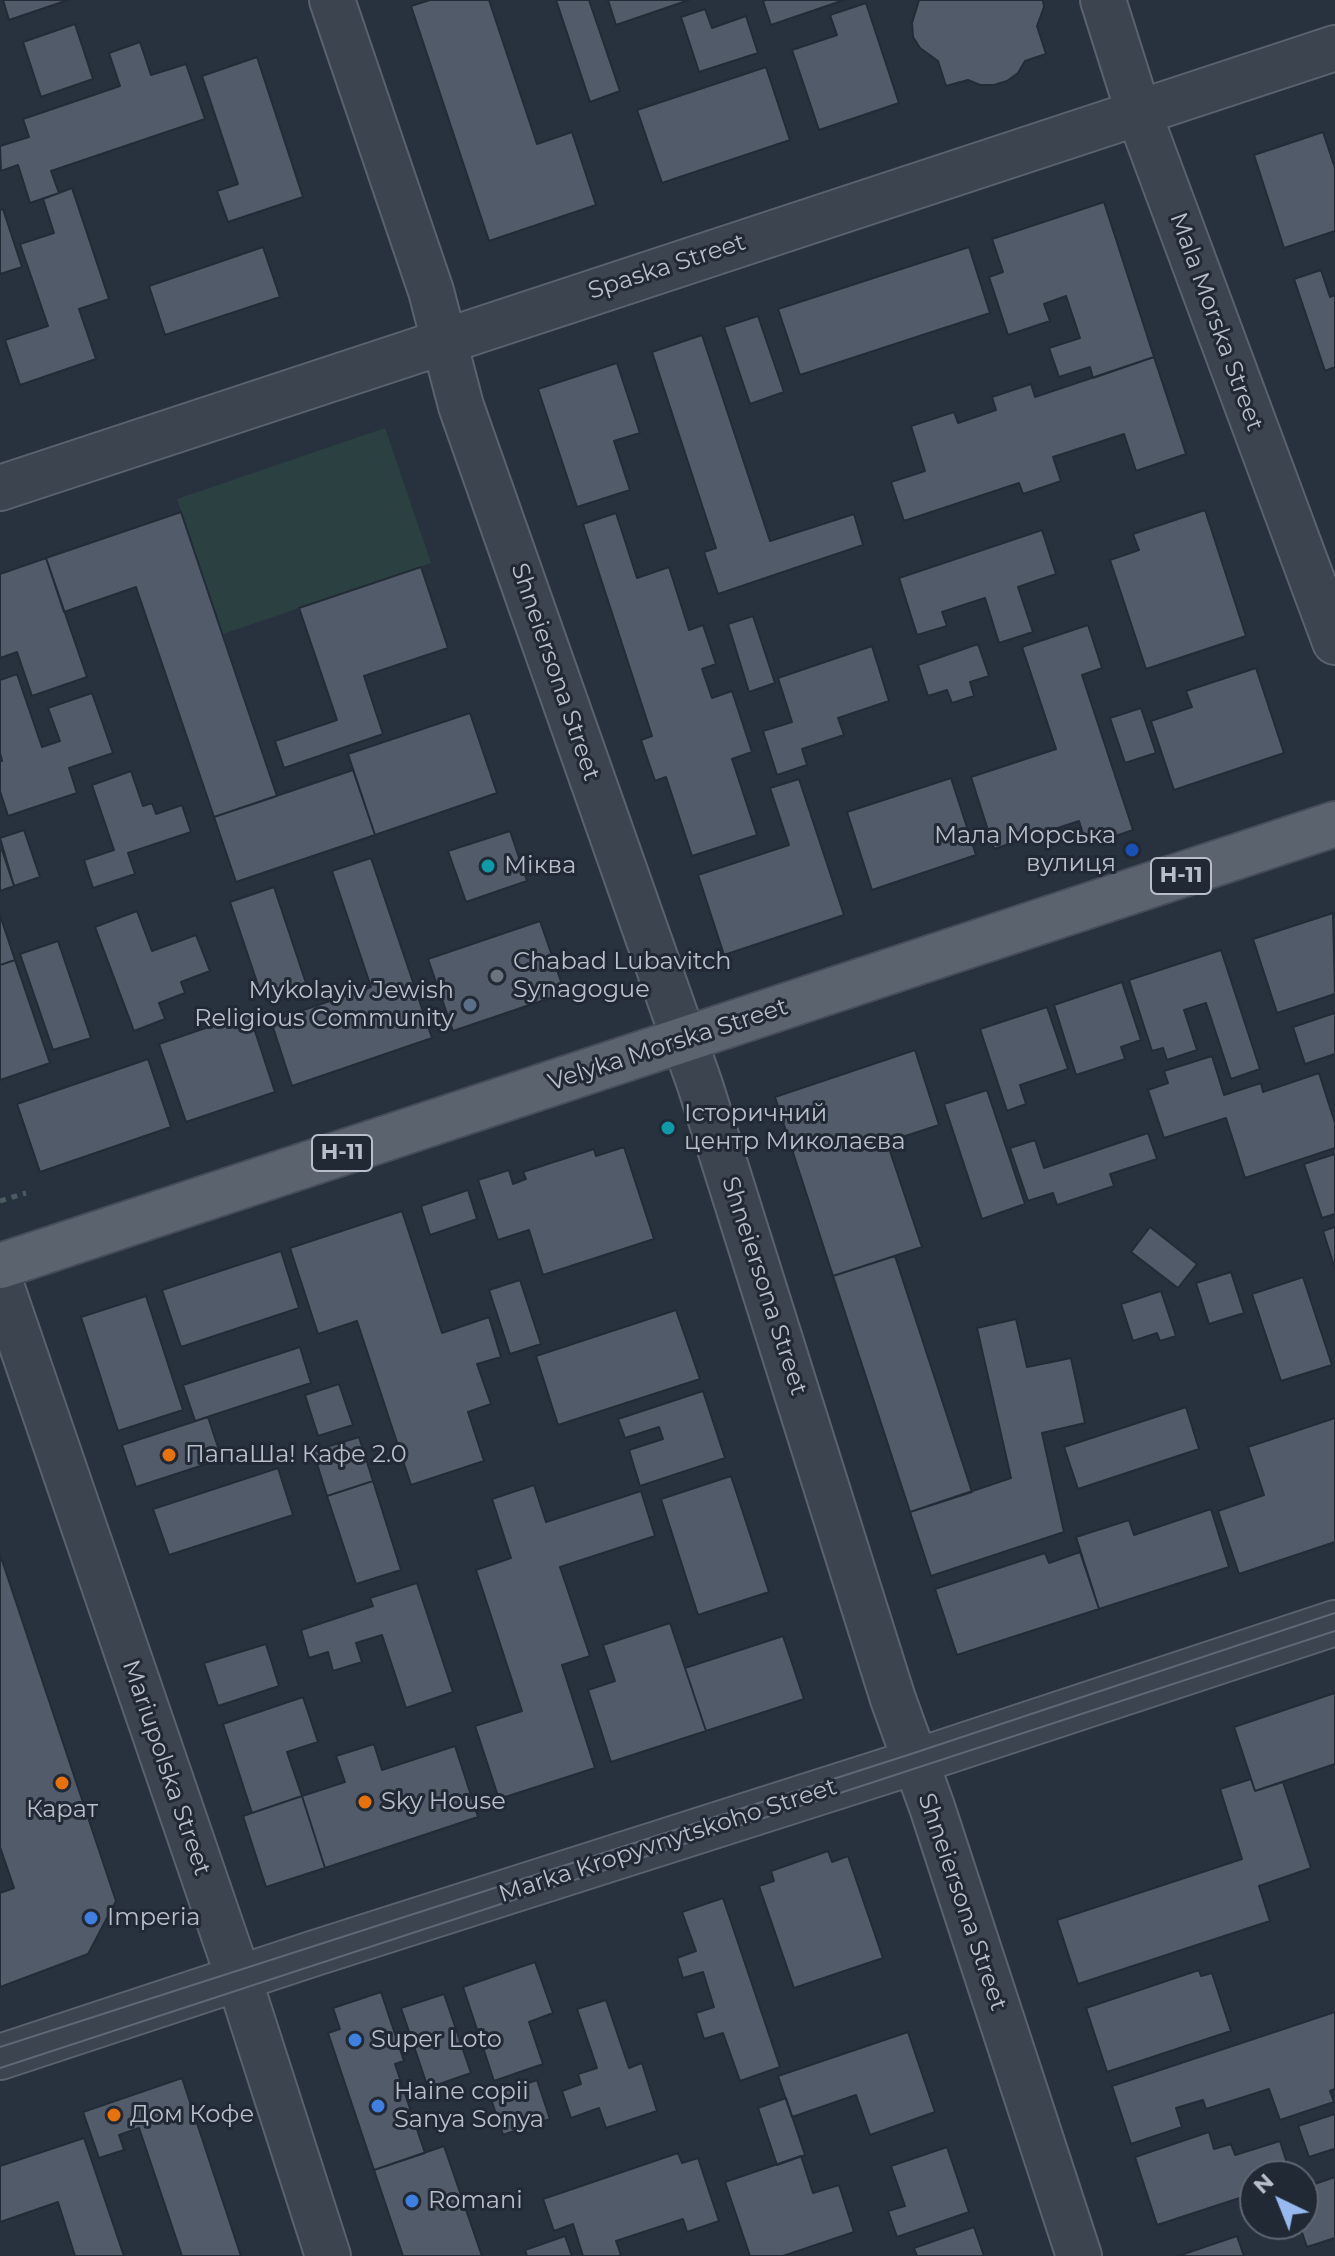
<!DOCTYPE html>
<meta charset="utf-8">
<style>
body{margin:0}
#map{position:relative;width:1335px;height:2256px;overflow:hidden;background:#28323f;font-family:Montserrat,sans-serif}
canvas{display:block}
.north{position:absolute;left:1239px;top:2160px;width:80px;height:80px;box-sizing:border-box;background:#212935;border:2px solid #5e6571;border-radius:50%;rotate:317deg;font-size:22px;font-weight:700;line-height:32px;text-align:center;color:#b9bfca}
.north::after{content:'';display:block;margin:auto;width:28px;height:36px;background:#98b9f0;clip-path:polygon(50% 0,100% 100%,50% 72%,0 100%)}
</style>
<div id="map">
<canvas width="1335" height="2256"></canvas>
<div class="north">N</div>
</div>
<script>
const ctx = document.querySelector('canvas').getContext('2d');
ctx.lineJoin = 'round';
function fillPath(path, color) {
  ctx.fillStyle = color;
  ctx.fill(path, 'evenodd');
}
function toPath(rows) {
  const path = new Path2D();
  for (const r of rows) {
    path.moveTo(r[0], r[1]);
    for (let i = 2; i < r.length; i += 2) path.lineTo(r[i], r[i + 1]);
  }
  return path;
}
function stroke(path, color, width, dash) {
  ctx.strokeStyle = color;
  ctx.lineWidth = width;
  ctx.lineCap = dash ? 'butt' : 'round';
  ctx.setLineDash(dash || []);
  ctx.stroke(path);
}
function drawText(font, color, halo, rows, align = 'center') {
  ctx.font = font + ' Montserrat,sans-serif';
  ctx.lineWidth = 6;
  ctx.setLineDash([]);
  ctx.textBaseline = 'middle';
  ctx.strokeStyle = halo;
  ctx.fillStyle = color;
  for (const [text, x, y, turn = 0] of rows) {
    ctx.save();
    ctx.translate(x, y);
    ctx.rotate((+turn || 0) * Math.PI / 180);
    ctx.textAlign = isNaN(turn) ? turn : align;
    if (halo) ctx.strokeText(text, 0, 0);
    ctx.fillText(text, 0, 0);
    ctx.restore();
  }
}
const green = toPath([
 [385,428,431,563,223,634,177,499]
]);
const building = toPath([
 [3,0,68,0,9,20,3,0],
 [430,0,489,0,537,144,572,132,596,205,489,241,411,6,430,0],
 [556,0,589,0,620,91,590,102,556,0],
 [608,0,689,0,616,25,608,0],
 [766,0,844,0,771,25,763,1,766,0],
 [919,0,1043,0,1044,7,1037,26,1046,54,1025,61,1018,73,1007,81,994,85,980,85,968,80,946,86,938,61,920,48,913,37,912,23,919,0],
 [866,3,899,103,819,130,792,50,837,35,830,15,866,3],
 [705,9,712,28,746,16,758,53,699,72,681,17,705,9],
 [75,24,93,79,41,97,23,42,75,24],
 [140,42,151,75,186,64,205,119,51,171,59,193,30,203,18,165,1,171,0,146,29,137,23,119,120,86,109,53,140,42],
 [257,57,303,197,228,222,217,191,238,184,202,76,257,57],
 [766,67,790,140,662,183,637,110,766,67],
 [1323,132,1335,168,1335,231,1284,248,1254,155,1323,132],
 [72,188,109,299,79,309,96,359,20,385,5,340,48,326,20,244,54,233,43,199,72,188],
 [1104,202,1154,357,1093,378,1090,367,1059,377,1049,348,1080,338,1066,296,1044,304,1050,321,1008,335,989,277,1003,272,992,239,1104,202],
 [3,209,22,267,0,274,0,210,3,209],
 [263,247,280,297,165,335,149,286,263,247],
 [969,247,990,313,800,375,778,309,969,247],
 [1321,270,1330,297,1335,295,1335,367,1325,371,1294,279,1321,270],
 [758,316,784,392,750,404,724,327,758,316],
 [702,335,770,541,854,514,863,545,718,594,704,552,716,548,652,352,702,335],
 [1154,357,1186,454,1136,471,1124,434,1053,457,1061,481,1023,494,1019,483,904,521,891,482,925,471,911,426,954,412,958,423,996,410,992,397,1031,384,1035,397,1154,357],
 [617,363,640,433,614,441,630,490,577,507,538,389,617,363],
 [1205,510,1246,636,1146,669,1110,560,1139,550,1133,534,1205,510],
 [181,512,277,796,214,817,136,587,64,612,46,558,181,512],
 [616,513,637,578,669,567,689,630,703,625,716,664,702,669,712,698,732,691,752,752,732,759,757,835,692,856,666,777,655,781,641,740,652,736,583,524,616,513],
 [1042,530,1056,574,1018,587,1033,632,999,643,985,598,942,612,947,626,917,635,899,578,1042,530],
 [46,558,87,677,32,696,17,652,0,658,0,574,46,558],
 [421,567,448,648,364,676,383,734,284,768,275,741,337,720,299,608,421,567],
 [753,616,775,683,749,692,728,624,753,616],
 [1088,625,1102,668,1082,675,1133,830,1087,846,1079,821,994,849,971,777,1056,749,1022,647,1088,625],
 [978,644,989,676,970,682,974,696,952,703,947,690,928,696,918,665,978,644],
 [872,646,889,701,838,718,844,735,802,749,807,765,777,775,763,731,792,722,778,678,872,646],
 [1256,668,1284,753,1174,790,1151,721,1192,707,1186,691,1256,668],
 [17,674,42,747,60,741,48,708,92,693,113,753,69,768,77,793,8,816,0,791,0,761,2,761,0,753,0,680,17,674],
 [1141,708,1156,753,1125,763,1110,718,1141,708],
 [470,713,497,793,375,835,348,754,470,713],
 [353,770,375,835,236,882,214,817,353,770],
 [131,771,143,806,152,803,156,814,182,805,191,832,128,853,135,874,93,888,84,860,114,850,92,785,131,771],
 [951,778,976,855,872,890,847,812,951,778],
 [799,779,844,915,724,955,698,875,789,845,770,788,799,779],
 [24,830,40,877,14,886,0,838,24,830],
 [510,831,527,881,466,902,448,851,510,831],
 [2,850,14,886,0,891,0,851,2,850],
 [371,858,432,1038,292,1086,271,1021,371,987,332,871,371,858],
 [274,887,306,983,262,997,230,902,274,887],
 [137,911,152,951,196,935,210,971,181,982,185,993,159,1003,165,1019,134,1031,95,927,137,911],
 [1333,913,1335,994,1277,1013,1253,939,1333,913],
 [0,915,15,960,0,965,0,915],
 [540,921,565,993,453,1031,428,959,540,921],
 [58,941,91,1038,53,1050,20,954,58,941],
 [1221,950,1260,1069,1231,1079,1206,1003,1184,1010,1197,1050,1167,1060,1163,1048,1152,1051,1129,980,1221,950],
 [15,960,50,1063,0,1080,0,965,15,960],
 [1122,982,1141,1040,1121,1047,1125,1059,1076,1075,1054,1005,1122,982],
 [1047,1007,1068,1069,1020,1085,1026,1104,1007,1111,980,1029,1047,1007],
 [249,1013,275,1092,186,1122,159,1044,249,1013],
 [1335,1013,1335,1054,1305,1064,1293,1027,1335,1013],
 [915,1050,939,1125,887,1142,922,1247,833,1276,775,1097,915,1050],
 [1212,1056,1224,1095,1261,1083,1263,1092,1319,1073,1335,1123,1335,1148,1245,1178,1226,1118,1164,1138,1148,1090,1168,1083,1164,1071,1212,1056],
 [148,1059,171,1127,40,1172,17,1104,148,1059],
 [987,1090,1025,1204,982,1219,944,1104,987,1090],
 [1148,1133,1157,1159,1110,1174,1114,1186,1057,1205,1053,1193,1028,1201,1010,1148,1035,1140,1044,1168,1148,1133],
 [624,1147,654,1239,543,1275,529,1230,498,1240,478,1180,509,1170,513,1184,526,1179,523,1172,594,1149,596,1156,624,1147],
 [1335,1154,1335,1214,1322,1218,1304,1164,1335,1154],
 [468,1190,477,1219,430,1235,421,1206,468,1190],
 [402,1211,442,1333,489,1317,501,1357,477,1364,491,1404,468,1412,484,1461,411,1485,357,1321,318,1334,290,1248,402,1211],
 [1150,1227,1197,1264,1178,1288,1131,1252,1150,1227],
 [1335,1227,1335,1269,1323,1231,1335,1227],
 [281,1251,299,1308,181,1347,162,1290,281,1251],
 [895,1256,972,1492,910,1512,833,1276,895,1256],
 [1231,1272,1244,1313,1209,1324,1196,1283,1231,1272],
 [1303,1277,1332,1365,1281,1381,1252,1294,1303,1277],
 [520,1280,541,1344,510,1354,489,1290,520,1280],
 [1161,1291,1176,1336,1160,1341,1157,1333,1133,1341,1121,1304,1161,1291],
 [146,1296,183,1410,118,1431,81,1317,146,1296],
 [676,1310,700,1379,558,1425,536,1356,676,1310],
 [1016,1319,1027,1367,1071,1358,1085,1423,1042,1433,1064,1532,931,1576,910,1512,1011,1478,977,1328,1016,1319],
 [300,1347,311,1383,195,1421,183,1385,300,1347],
 [339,1384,353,1425,318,1436,305,1395,339,1384],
 [703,1391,725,1458,640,1486,629,1450,663,1439,659,1427,625,1438,618,1419,703,1391],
 [1186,1407,1199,1449,1078,1489,1064,1447,1186,1407],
 [208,1417,222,1459,136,1487,122,1445,208,1417],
 [1335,1418,1335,1542,1239,1574,1218,1511,1264,1495,1248,1447,1335,1418],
 [359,1437,373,1481,327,1496,313,1451,359,1437],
 [278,1468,293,1515,169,1555,153,1509,278,1468],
 [731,1476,769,1592,698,1615,661,1499,731,1476],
 [373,1481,401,1570,356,1584,327,1496,373,1481],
 [534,1485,546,1522,641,1491,655,1536,560,1567,590,1656,562,1665,595,1768,499,1799,475,1726,522,1711,476,1570,511,1558,492,1499,534,1485],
 [1211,1509,1229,1567,1099,1609,1076,1537,1129,1520,1134,1535,1211,1509],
 [1080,1552,1099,1609,957,1655,935,1589,1045,1553,1049,1563,1080,1552],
 [0,1554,116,1901,88,1954,0,1987,0,1893,14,1888,0,1847,0,1554],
 [417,1583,453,1692,406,1708,382,1635,356,1643,362,1662,333,1671,328,1652,309,1658,301,1630,373,1606,370,1598,417,1583],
 [670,1623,706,1731,611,1762,588,1690,615,1681,603,1645,670,1623],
 [783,1636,804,1699,706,1731,685,1668,783,1636],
 [266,1644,279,1686,218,1706,204,1663,266,1644],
 [1335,1693,1335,1764,1255,1791,1234,1727,1335,1693],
 [303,1697,318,1742,287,1752,302,1796,252,1813,223,1724,303,1697],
 [374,1744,382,1770,455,1746,478,1817,325,1868,302,1796,345,1782,336,1756,374,1744],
 [1251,1779,1255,1791,1283,1782,1311,1868,1259,1886,1270,1921,1078,1984,1057,1920,1242,1859,1220,1789,1251,1779],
 [302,1796,325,1868,266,1887,243,1816,302,1796],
 [828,1851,832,1862,848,1856,883,1958,794,1988,759,1886,774,1881,771,1871,828,1851],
 [723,1898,780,2067,740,2081,723,2033,704,2039,696,2013,714,2007,703,1972,683,1978,677,1958,696,1951,682,1912,723,1898],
 [535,1962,553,2013,529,2022,543,2064,494,2081,463,1987,535,1962],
 [1199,1970,1201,1976,1212,1973,1231,2031,1107,2072,1086,2008,1199,1970],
 [381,1992,404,2061,395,2064,425,2153,374,2170,328,2033,340,2029,333,2008,381,1992],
 [444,1994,471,2073,428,2088,401,2008,444,1994],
 [606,2000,629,2068,642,2063,657,2111,606,2128,599,2108,571,2118,562,2091,581,2084,578,2074,597,2068,577,2009,606,2000],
 [1335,2012,1335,2089,1330,2091,1334,2102,1280,2120,1269,2089,1206,2109,1203,2100,1176,2108,1182,2127,1131,2144,1112,2086,1335,2012],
 [908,2032,935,2112,870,2135,856,2095,792,2117,778,2076,908,2032],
 [182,2078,241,2256,182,2256,139,2128,119,2135,124,2150,99,2158,83,2112,182,2078],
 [537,2080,550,2119,503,2135,490,2096,537,2080],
 [786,2098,805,2155,777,2165,758,2108,786,2098],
 [1335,2114,1335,2151,1334,2149,1309,2157,1298,2126,1335,2114],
 [1209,2132,1214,2149,1231,2144,1235,2155,1280,2141,1291,2176,1255,2176,1255,2193,1157,2225,1135,2157,1209,2132],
 [84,2138,124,2256,75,2256,58,2202,0,2222,0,2166,84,2138],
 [444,2146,482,2256,403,2256,374,2170,444,2146],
 [947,2147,969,2212,897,2237,888,2211,905,2206,891,2166,947,2147],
 [678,2153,682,2163,698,2158,719,2221,687,2232,683,2219,616,2241,621,2255,618,2256,583,2256,573,2224,554,2231,543,2199,678,2153],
 [801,2156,813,2193,839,2185,854,2232,783,2256,750,2256,725,2182,801,2156],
 [1335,2177,1335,2238,1307,2247,1299,2224,1303,2224,1303,2188,1335,2177],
 [974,2227,984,2256,917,2256,914,2248,974,2227],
 [565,2236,572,2256,527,2256,525,2250,565,2236],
 [1237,2236,1244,2256,1178,2256,1237,2236]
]);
const path = toPath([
 [0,1201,26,1193]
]);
const minor = toPath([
 [332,0,431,291,461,406,700,1085,893,1699,932,1807,1079,2256],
 [1103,0,1139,114,1335,642],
 [0,488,1335,48],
 [0,1282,239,1979,328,2256],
 [0,2057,315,1953,914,1762,1335,1623]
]);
const major = toPath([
 [0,1266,1335,824]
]);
const tram = toPath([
 [0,2047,911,1754,1335,1613],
 [0,2068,1335,1631]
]);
const markers = [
 [1132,850,8,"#1a4fb4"],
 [488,866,8,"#0f9aa8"],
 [497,976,8,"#6b7280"],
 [470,1005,8,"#5c6f8a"],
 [668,1128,8,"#0f9aa8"],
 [169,1455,8,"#e8710a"],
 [62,1783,8,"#e8710a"],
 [365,1802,8,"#e8710a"],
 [91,1918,8,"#3f7fe0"],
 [355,2040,8,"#3f7fe0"],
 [378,2106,8,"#3f7fe0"],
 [114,2115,8,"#e8710a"],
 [412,2201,8,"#3f7fe0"]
];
const shields = [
 [1181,876,60],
 [342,1153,60]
];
const shieldNames = [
 ["Н-11",1181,876],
 ["Н-11",342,1153]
];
const streetNames = [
 ["Spaska Street",667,267,-18],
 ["Mala Morska Street",1216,322,70],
 ["Shneiersona Street",555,672,71],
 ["Velyka Morska Street",668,1045,-18],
 ["Shneiersona Street",764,1286,72],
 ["Mariupolska Street",166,1768,71],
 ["Marka Kropyvnytskoho Street",668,1841,-18],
 ["Shneiersona Street",962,1902,71]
];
const poiNames = [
 ["Мала Морська",1116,836,"right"],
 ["вулиця",1116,864,"right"],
 ["Міква",504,866],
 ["Chabad Lubavitch",513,962],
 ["Synagogue",513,990],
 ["Mykolayiv Jewish",454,991,"right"],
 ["Religious Community",454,1019,"right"],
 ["Історичний",684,1114],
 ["центр Миколаєва",684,1142],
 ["ПапаШа! Кафе 2.0",185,1455],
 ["Sky House",381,1802],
 ["Карат",62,1810,"center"],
 ["Imperia",107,1918],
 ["Super Loto",371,2040],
 ["Haine copii",394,2092],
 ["Sanya Sonya",394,2120],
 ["Дом Кофе",130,2115],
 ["Romani",428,2201]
];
fillPath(green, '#2b4041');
fillPath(building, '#525b6a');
stroke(building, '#232b37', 2);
stroke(minor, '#5a626d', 48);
stroke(major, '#464d59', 48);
stroke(path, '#4a5c5f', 5, [6, 6]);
stroke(minor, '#3c444f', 44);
stroke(major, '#5b636f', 44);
stroke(tram, '#5f6876', 2);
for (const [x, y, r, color] of markers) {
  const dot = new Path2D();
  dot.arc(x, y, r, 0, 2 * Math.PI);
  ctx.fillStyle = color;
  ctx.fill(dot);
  stroke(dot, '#212935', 3);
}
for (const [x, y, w] of shields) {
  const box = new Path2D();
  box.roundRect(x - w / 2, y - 18, w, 36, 6);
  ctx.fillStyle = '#212935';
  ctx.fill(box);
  stroke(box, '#b9bfca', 2);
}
drawText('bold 22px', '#b9bfca', null, shieldNames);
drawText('24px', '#b9bfca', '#212935', streetNames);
drawText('24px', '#b9bfca', '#212935', poiNames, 'left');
</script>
